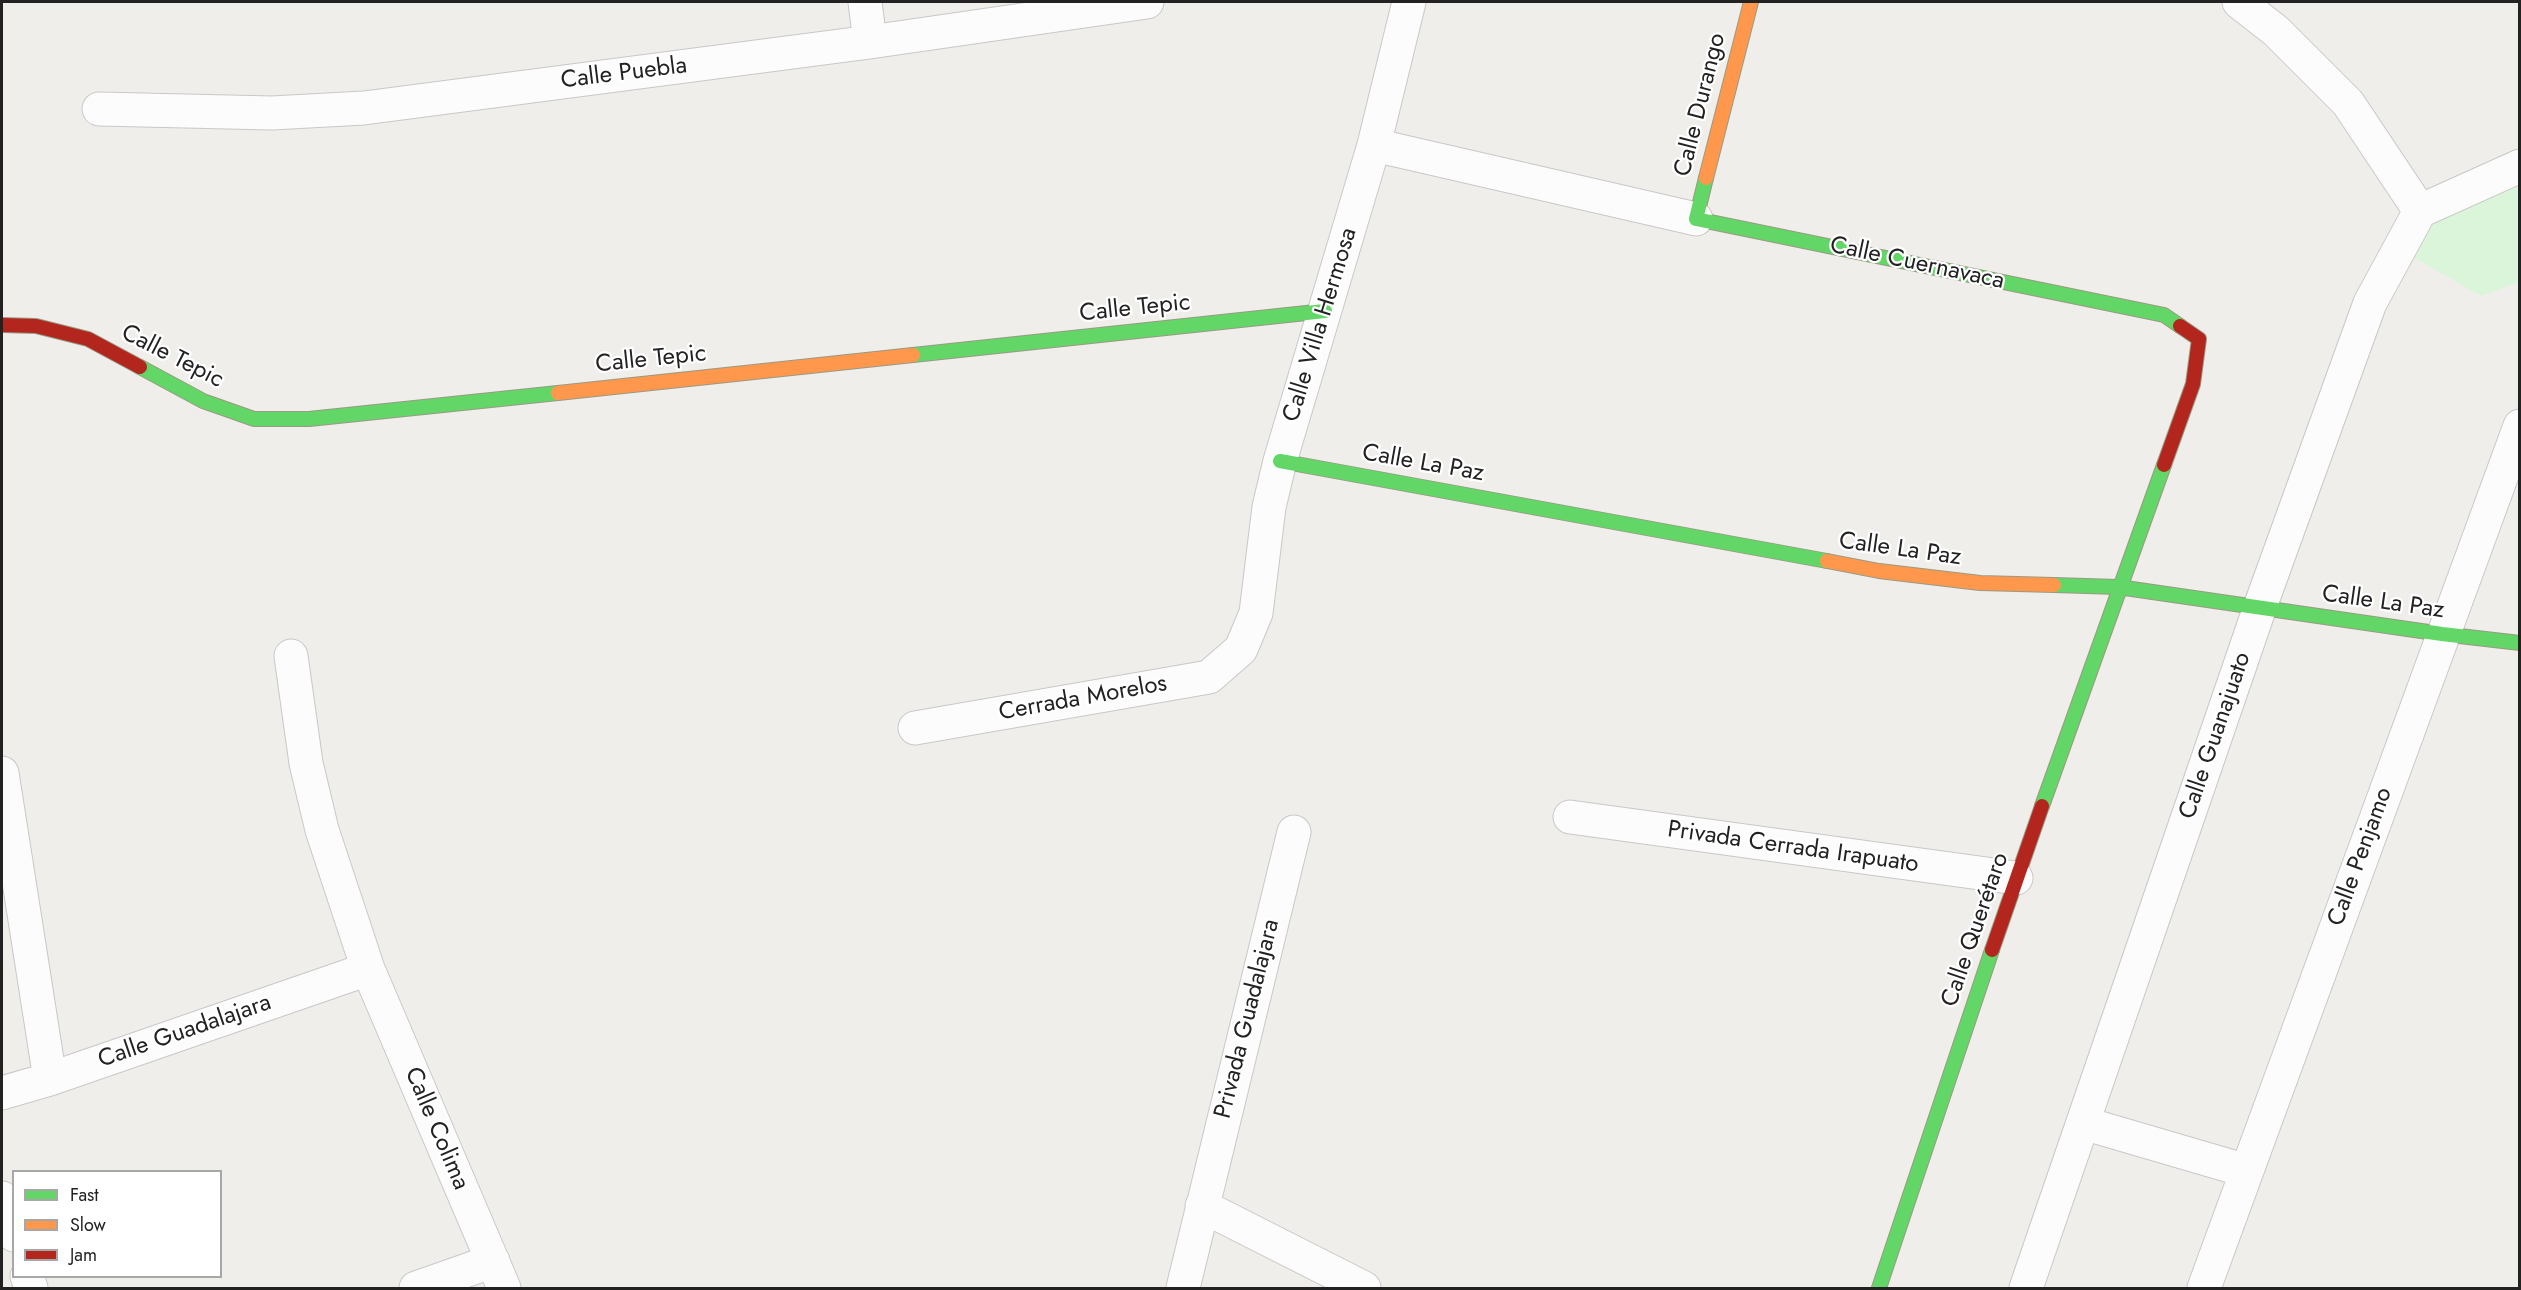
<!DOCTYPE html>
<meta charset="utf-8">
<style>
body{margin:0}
#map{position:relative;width:2521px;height:1290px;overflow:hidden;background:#f0eeeb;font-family:Jost,sans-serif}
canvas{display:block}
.frame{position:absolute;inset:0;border:3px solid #222;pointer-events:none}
.legend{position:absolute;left:12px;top:1170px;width:210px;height:108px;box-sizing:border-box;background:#fff;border:2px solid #a7a7a7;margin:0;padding:8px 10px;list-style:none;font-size:18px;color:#222}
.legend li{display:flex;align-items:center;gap:12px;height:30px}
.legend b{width:30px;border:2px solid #a7a7a7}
</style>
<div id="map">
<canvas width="2521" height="1290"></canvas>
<div class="frame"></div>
<ul class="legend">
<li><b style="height:8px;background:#63d668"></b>Fast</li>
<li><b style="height:8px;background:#ff974d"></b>Slow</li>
<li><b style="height:8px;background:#b3261e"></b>Jam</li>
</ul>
</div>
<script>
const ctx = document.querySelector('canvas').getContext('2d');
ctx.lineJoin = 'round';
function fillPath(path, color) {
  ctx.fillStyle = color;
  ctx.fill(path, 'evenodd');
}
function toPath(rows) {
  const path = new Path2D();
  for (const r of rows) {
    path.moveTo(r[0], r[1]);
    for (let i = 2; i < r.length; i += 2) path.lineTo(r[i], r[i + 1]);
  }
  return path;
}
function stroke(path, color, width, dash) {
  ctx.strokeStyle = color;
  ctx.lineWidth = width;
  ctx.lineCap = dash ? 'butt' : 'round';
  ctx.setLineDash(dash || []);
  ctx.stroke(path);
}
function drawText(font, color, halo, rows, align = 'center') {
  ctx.font = font + ' Jost,sans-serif';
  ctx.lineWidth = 4.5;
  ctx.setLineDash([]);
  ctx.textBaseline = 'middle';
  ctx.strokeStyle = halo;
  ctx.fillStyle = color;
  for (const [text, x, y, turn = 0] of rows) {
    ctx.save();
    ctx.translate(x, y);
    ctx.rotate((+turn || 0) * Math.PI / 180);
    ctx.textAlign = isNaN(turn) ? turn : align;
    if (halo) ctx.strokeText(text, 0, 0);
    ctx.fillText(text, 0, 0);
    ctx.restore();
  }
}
const park = toPath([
 [2519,173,2519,282,2481,296,2411,256,2427,216]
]);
const street = toPath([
 [865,2,870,42],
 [2239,2,2276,31,2348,103,2420,211],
 [99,109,272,113,364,108,870,42,1147,2],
 [1374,145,1696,219],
 [2420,211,2520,166],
 [291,656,306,763,322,830,368,969,504,1288],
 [915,728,1209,677,1241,649,1256,613,1269,507,1280,461,1374,145,1409,2],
 [2,773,50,1079],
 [1570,817,2016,878],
 [2,1093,50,1079,368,969],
 [2083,1123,2247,1171],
 [2,1198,14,1235],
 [1202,1206,1364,1288],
 [27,1276,31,1288],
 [416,1288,493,1261],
 [1183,1288,1294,832],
 [2026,1288,2260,607,2370,303,2420,211],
 [2204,1288,2520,426]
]);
const fast = toPath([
 [1706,178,1696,219,2164,315,2180,326],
 [913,355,1325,311],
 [140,367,203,401,254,419,309,419,558,393],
 [1280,461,1827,561],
 [2054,585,2118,587,2442,634,2520,643],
 [2042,806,2164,465],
 [1879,1288,1992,950]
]);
const slow = toPath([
 [1706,178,1751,2],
 [558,393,913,355],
 [1827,561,1879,571,1980,583,2054,585]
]);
const jam = toPath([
 [2,325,36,326,88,339,140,367],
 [2164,465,2193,384,2199,339,2180,326],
 [1992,950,2042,806]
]);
const streetNames = [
 ["Calle Puebla",624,74,-7],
 ["Calle Durango",1701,105,-76],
 ["Calle Cuernavaca",1917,264,12],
 ["Calle Tepic",1135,309,-6],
 ["Calle Villa Hermosa",1321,325,-73],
 ["Calle Tepic",172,357,27],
 ["Calle Tepic",651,360,-6],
 ["Calle La Paz",1423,464,10],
 ["Calle La Paz",1900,550,8],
 ["Calle La Paz",2383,603,8],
 ["Cerrada Morelos",1083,699,-10],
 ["Calle Guanajuato",2216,736,-71],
 ["Privada Cerrada Irapuato",1793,848,8],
 ["Calle Penjamo",2361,857,-70],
 ["Calle Querétaro",1976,930,-71],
 ["Privada Guadalajara",1248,1019,-76],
 ["Calle Guadalajara",185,1032,-19],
 ["Calle Colima",436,1129,67]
];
fillPath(park, '#daf5da');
stroke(street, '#c9c8c7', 35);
stroke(fast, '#999a82', 16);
stroke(slow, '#999a82', 16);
stroke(jam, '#999a82', 16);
stroke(street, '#fdfcfc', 33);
stroke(fast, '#63d668', 14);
stroke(slow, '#ff974d', 14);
stroke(jam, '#b3261e', 14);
drawText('24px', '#222', '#fff', streetNames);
</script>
